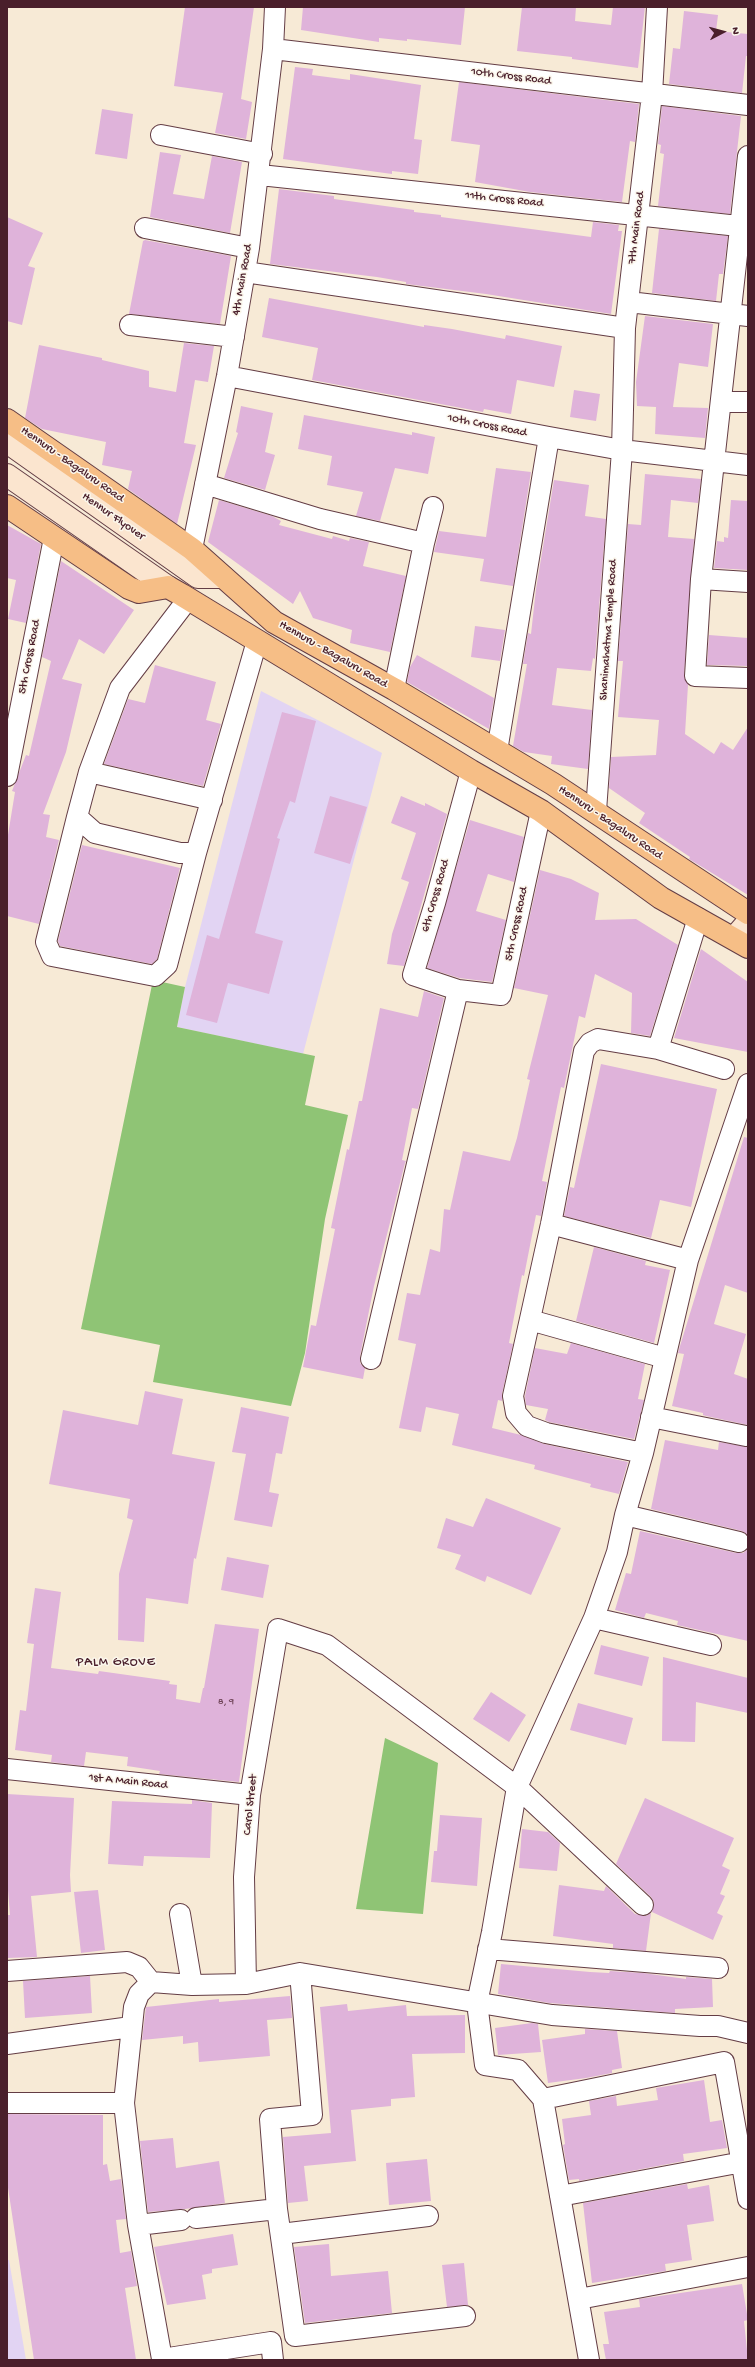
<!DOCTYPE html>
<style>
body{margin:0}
#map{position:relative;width:755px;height:2367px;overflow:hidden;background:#f7ead6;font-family:"Gochi Hand",sans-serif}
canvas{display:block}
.frame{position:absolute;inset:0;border:8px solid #4a1f2b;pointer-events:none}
.north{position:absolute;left:703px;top:12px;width:40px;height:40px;-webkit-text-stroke:3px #fbf7ec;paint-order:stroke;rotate:84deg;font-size:11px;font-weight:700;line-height:16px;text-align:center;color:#4a1f2b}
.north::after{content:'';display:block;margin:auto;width:14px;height:18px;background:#4a1f2b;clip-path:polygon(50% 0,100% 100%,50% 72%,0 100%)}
</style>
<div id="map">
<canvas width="755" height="2367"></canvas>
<div class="frame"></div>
<div class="north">N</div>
</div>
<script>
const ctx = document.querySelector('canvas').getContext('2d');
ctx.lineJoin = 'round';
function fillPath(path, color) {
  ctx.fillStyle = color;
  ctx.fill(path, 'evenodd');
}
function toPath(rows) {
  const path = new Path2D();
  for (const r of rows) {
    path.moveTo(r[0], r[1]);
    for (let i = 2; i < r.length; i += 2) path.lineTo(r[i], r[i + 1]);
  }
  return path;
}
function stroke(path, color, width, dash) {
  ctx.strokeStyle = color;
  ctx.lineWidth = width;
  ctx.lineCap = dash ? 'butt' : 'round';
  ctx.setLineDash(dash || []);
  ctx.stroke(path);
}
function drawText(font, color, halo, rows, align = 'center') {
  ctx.font = font + ' "Gochi Hand",sans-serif';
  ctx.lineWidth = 3;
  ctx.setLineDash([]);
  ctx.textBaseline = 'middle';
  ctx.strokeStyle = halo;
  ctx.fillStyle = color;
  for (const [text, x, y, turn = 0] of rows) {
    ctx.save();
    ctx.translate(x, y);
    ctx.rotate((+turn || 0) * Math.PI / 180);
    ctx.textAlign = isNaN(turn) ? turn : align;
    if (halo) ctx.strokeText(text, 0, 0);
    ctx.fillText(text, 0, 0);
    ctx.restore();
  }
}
const built = toPath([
 [261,691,382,753,303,1054,177,1027,185,987],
 [7,2260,9,2260,26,2360,7,2360]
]);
const green = toPath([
 [153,980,185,987,177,1027,315,1056,305,1105,348,1115,325,1219,305,1353,291,1406,153,1382,160,1345,81,1329],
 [385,1738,438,1763,423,1914,356,1909]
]);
const building = toPath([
 [185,7,254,7,241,99,252,102,246,139,215,133,223,93,174,86],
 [303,7,465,7,461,45,407,39,407,41,379,38,379,42,301,30],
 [522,7,576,7,575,21,611,25,613,7,645,7,638,68,572,59,572,57,517,51],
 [684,11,718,15,716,31,748,34,748,56,746,56,742,93,669,84,673,48,680,49],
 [295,67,313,69,312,75,350,80,350,74,421,85,414,139,422,140,418,174,392,171,392,174,283,159],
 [459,82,639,104,635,142,630,141,622,202,530,192,475,182,480,145,451,141],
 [662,106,741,116,730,214,658,206,664,154,660,153,661,145,658,144],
 [102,109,133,114,127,159,95,154],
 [160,152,181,155,173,194,204,199,212,156,242,162,230,233,150,217],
 [279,189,334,196,334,199,414,210,414,212,441,215,441,217,591,237,593,222,619,225,618,231,622,231,611,314,486,294,406,284,406,282,377,277,270,264],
 [7,217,43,233,28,266,35,268,22,325,7,321],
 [659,229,728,236,723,274,719,274,716,301,652,293],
 [145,240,231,256,220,324,129,314,143,241],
 [269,298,424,327,424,325,452,329,505,339,506,335,562,346,554,387,517,380,511,414,484,409,483,412,312,380,318,348,262,337],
 [645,316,713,324,708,367,679,363,673,407,708,408,705,438,655,434,656,407,637,406,636,382],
 [184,343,214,346,208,382,195,380,184,443,196,445,177,524,128,489,132,471,102,465,106,442,42,429,25,418,39,345,102,358,102,360,149,371,149,387,176,392],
 [574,390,600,394,596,421,570,417],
 [241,406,273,413,265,452,275,455,265,490,224,478,238,433,236,432],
 [304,415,412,435,412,432,435,437,428,474,395,468,380,521,356,516,363,492,327,485,332,456,298,449],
 [496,468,531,472,513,586,480,581,484,559,434,552,439,531,486,537],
 [645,474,701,479,698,503,671,500,668,537,694,539,684,675,688,685,685,734,714,754,721,742,733,750,748,727,748,895,689,859,690,857,639,823,645,813,609,788,611,757,656,755,659,720,618,717,623,661,618,661,628,524,641,525],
 [554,480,589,485,585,516,606,519,595,659,593,658,591,671,557,668,552,705,592,710,588,769,551,764,552,756,524,752,513,746,527,664,523,664,528,633,531,634,536,589],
 [219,500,272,516,281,521,279,525,332,539,333,536,349,541,350,538,369,542,363,566,406,576,390,652,350,643,352,630,313,618,300,591,293,604,208,542],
 [731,500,748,501,748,570,714,568,717,541,724,542,724,537,728,538],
 [7,525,41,544,26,623,8,619,16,580,7,578],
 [61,561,134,610,104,654,79,639,62,679,82,684,66,752,43,814,50,815,46,837,59,840,39,924,7,916,7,841,15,792,12,791,26,755,29,756,51,661,42,657],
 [475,626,505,630,500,661,471,657],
 [709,635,748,638,748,666,707,665],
 [417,655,494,698,489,729,407,682,410,667],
 [155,665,216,682,206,720,221,724,203,786,104,764,128,699,145,703],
 [282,712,316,721,295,803,290,801,277,838,280,839,255,933,283,941,269,994,228,983,217,1023,186,1015,207,935,219,939],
 [330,796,367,807,350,864,314,853],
 [401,796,425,806,425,803,447,814,404,966,387,964,392,934,409,882,401,879,416,833,391,823],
 [470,820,524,837,514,882,488,874,476,911,506,920,492,982,459,978,427,968],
 [82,845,180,868,157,959,152,964,60,946,58,941],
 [540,870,571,879,599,893,595,920,636,919,678,945,650,1036,631,1033,632,993,595,974,585,1018,579,1016,564,1088,561,1087,542,1181,547,1182,541,1216,536,1215,524,1276,522,1275,509,1343,513,1344,502,1394,502,1401,498,1400,492,1428,521,1435,544,1444,628,1462,619,1494,590,1487,591,1484,534,1469,535,1465,452,1445,459,1414,426,1407,421,1432,399,1428,416,1344,398,1340,407,1293,420,1295,430,1249,440,1252,444,1209,450,1210,463,1151,510,1161,517,1138,530,1080,527,1079,548,995,514,988],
 [701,949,748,982,748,1052,674,1038],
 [424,991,444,998,418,1109,412,1108,402,1160,406,1161,405,1163,374,1286,360,1356,360,1363,365,1368,363,1379,303,1367,311,1325,316,1326,335,1229,331,1228,347,1149,349,1150,359,1101,362,1101,380,1008,418,1017],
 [601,1064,717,1089,691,1207,660,1200,651,1238,564,1216,570,1187,574,1188],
 [744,1137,748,1138,748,1293,725,1285,714,1324,746,1334,734,1374,748,1379,748,1425,706,1416,703,1415,703,1413,672,1406,684,1354,678,1353,680,1346],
 [594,1247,646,1261,645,1265,670,1270,654,1343,576,1321],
 [571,1343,645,1364,638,1399,644,1400,634,1439,549,1422,545,1420,548,1409,526,1405,525,1396,535,1348,567,1354],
 [145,1391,183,1399,172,1454,215,1462,196,1559,194,1558,188,1604,146,1598,144,1642,118,1640,119,1574,133,1520,127,1518,130,1499,49,1484,63,1410,138,1425],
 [241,1407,289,1417,282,1454,276,1453,269,1492,279,1494,272,1527,234,1520,246,1454,232,1452],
 [665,1440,718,1450,719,1442,748,1447,748,1535,742,1531,651,1509],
 [486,1498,561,1528,531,1595,487,1576,485,1582,455,1569,461,1555,437,1548,446,1518,473,1527],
 [640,1531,736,1553,743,1553,748,1549,748,1641,677,1625,678,1621,646,1613,644,1618,615,1610,626,1573,631,1574],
 [227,1557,269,1565,263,1598,221,1590],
 [35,1588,61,1592,51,1668,98,1674,99,1671,170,1681,169,1684,177,1685,176,1699,200,1703,203,1688,204,1688,215,1624,259,1629,239,1782,159,1774,160,1771,127,1766,128,1757,86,1752,84,1766,51,1762,52,1755,15,1750,20,1710,26,1711,34,1644,27,1643],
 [601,1645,649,1657,642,1686,594,1674],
 [663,1657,748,1678,748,1713,696,1702,695,1742,662,1741],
 [491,1692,526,1715,509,1742,473,1719],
 [578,1703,633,1718,626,1745,570,1730],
 [7,1794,74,1798,70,1875,71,1892,31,1896,37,1957,7,1958,7,1915,10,1915,7,1878],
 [645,1798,734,1838,722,1866,730,1870,720,1894,725,1896,717,1913,723,1916,713,1940,652,1912,654,1902,651,1897,616,1864],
 [192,1800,212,1803,210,1858,144,1856,143,1866,108,1864,112,1801,192,1804],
 [440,1815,482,1818,477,1886,431,1882,434,1851,437,1851],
 [522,1829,548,1832,560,1843,557,1871,519,1868],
 [559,1885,604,1891,606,1886,635,1914,646,1916,651,1913,646,1951,613,1948,613,1944,553,1936],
 [98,1890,105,1950,81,1953,74,1892],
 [501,1964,590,1972,609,1973,610,1971,643,1973,686,1979,686,1977,712,1979,713,2007,675,2009,675,2013,549,2003,498,1994],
 [90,1976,92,2013,25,2018,23,1981],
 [290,1996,292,2018,267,2020,270,2056,199,2062,198,2042,183,2044,183,2036,142,2040,146,2007,219,1999,219,2002],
 [347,2004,348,2011,406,2005,407,2016,465,2015,465,2053,412,2054,415,2097,391,2099,391,2106,351,2110,356,2161,304,2166,308,2201,288,2203,283,2137,331,2133,320,2007],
 [532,2023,538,2024,541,2052,498,2055,495,2028],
 [585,2029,617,2031,622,2068,612,2070,612,2073,586,2078,548,2083,542,2040,585,2034],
 [704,2080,710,2122,722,2120,727,2148,683,2154,684,2161,579,2181,579,2179,569,2180,563,2145,565,2144,562,2119,591,2115,589,2101,616,2096,617,2106,658,2100,656,2088],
 [7,2114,103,2115,103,2165,107,2164,110,2181,121,2179,126,2219,116,2220,120,2253,131,2251,137,2286,125,2288,136,2360,34,2360,7,2181],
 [173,2138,176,2168,219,2161,225,2203,185,2209,148,2212,140,2141],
 [427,2159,431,2201,389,2205,386,2163],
 [687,2184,688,2189,709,2185,714,2221,687,2225,692,2260,665,2264,666,2271,592,2283,583,2203],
 [233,2234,238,2265,212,2269,212,2273,202,2275,206,2299,167,2305,154,2247],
 [329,2244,331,2276,388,2271,392,2313,305,2323,294,2247],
 [464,2263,468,2305,447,2307,442,2265],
 [742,2284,748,2320,744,2321,748,2360,606,2360,603,2344,609,2344,604,2312,640,2307,639,2299]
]);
const street = toPath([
 [273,49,748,105],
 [161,135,262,154],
 [748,156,701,579,695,676,748,678],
 [260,175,748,227],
 [145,228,249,248],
 [245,272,625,328],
 [629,302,748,316],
 [130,325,234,337],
 [227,376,549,437,622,450,748,465],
 [722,402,748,402],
 [205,484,320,519,424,543,394,689],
 [424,543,433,507],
 [192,549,227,376,249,248,273,49,275,7],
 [701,579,748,582],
 [188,599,120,688,89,772,77,817,46,942,52,956,155,976,167,965,196,853,257,641],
 [497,751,549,437],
 [471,771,435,903,413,975,458,990,501,995,541,811],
 [89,772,212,800],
 [7,776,54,538],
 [596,811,622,450,625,328,652,94,657,7],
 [77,817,95,833,180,853,196,853],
 [658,1049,698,918],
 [551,1224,688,1260],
 [530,1320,665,1358],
 [371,1359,458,990],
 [651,1417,746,1436],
 [643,1453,546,1433,527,1426,516,1413,513,1396,551,1224,584,1051,590,1043,598,1039,658,1049,724,1069],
 [625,1515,739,1542],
 [594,1618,711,1645],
 [7,1769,250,1795],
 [180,1914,192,1985],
 [488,1949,718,1968],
 [7,1971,127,1962,139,1967,151,1982],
 [300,1973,312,2115,270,2119,277,2209,295,2336,465,2316],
 [246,1984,244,1877,250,1795,278,1629,327,1645,517,1787,643,1905],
 [7,2044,131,2027],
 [543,2099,724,2062,748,2199],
 [7,2103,124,2103],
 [560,2196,748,2161],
 [196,2218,277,2209],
 [138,2225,181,2220],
 [281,2234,428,2216],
 [579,2299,748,2267],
 [273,2360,271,2342,162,2359,138,2225,124,2103,134,2007,139,1994,151,1982,192,1985,246,1984,300,1973,552,2015,700,2026,718,2026,748,2033],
 [589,2360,543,2099,518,2070,485,2065,477,2003,492,1932,517,1787,594,1618,617,1552,625,1515,643,1453,688,1260,748,1084]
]);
const secondary = toPath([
 [7,442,198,577,223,577],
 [7,475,168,587],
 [734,938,748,922]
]);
const primary = toPath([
 [7,420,192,549,274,622,394,689,553,784,748,913],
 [7,506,129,588,139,592,168,587,182,595,471,771,541,811,661,898,748,947]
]);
const numberNames = [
 ["8, 9",226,1702]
];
const streetNames = [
 ["10th Cross Road",511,77,7],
 ["11th Cross Road",504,200,6],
 ["7th Main Road",637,228,-83],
 ["4th Main Road",243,280,-80],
 ["10th Cross Road",487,426,11],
 ["Hennuru - Bagaluru Road",72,465,35],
 ["Hennur Flyover",113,517,35],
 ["Shanimahatma Temple Road",609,630,-86],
 ["Hennuru - Bagaluru Road",333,655,30],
 ["5th Cross Road",30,657,-79],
 ["Hennuru - Bagaluru Road",610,823,34],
 ["6th Cross Road",436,896,-74],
 ["5th Cross Road",517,924,-78],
 ["1st A Main Road",128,1782,6],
 ["Carol Street",251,1805,-84]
];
const neighbourhoodNames = [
 ["PALM GROVE",116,1663]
];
fillPath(built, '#e2d4f3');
fillPath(green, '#8fc475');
fillPath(building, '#dfb3da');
stroke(street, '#643d45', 22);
stroke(secondary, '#643d45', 24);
stroke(primary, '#643d45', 24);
stroke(street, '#fff', 20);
stroke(secondary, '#fbe5cf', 22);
stroke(primary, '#f6be86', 22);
drawText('10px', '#6f4457', null, numberNames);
drawText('12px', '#4a1f2b', '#fbf7ec', streetNames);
ctx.letterSpacing = '1px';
drawText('13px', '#4a1f2b', '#fbf7ec', neighbourhoodNames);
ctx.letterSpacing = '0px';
</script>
